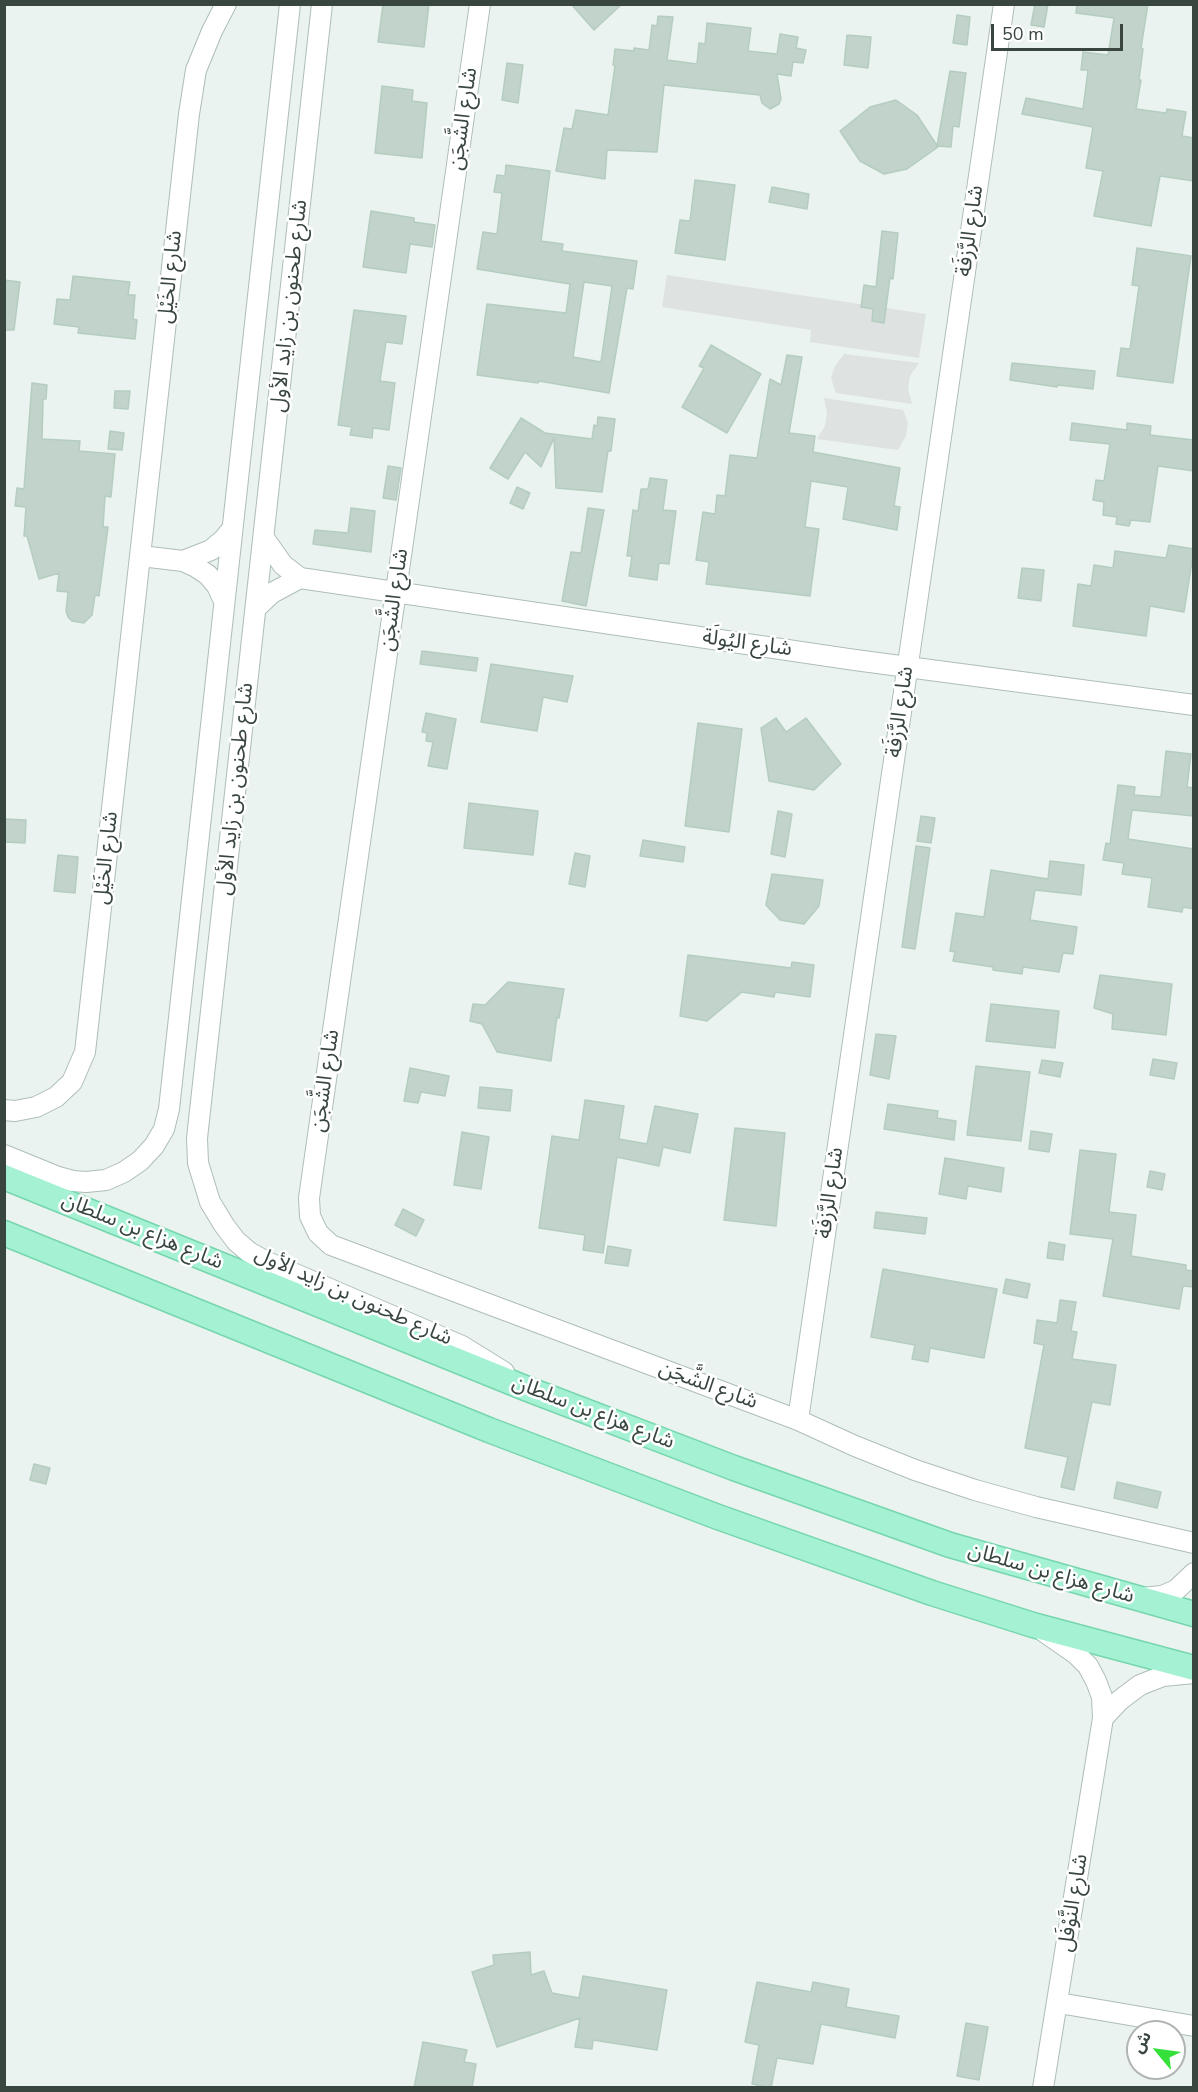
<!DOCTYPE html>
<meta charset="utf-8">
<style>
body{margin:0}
#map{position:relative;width:1198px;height:2092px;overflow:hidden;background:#eaf3ef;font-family:"Nunito Sans","Noto Sans Arabic",sans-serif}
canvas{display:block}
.frame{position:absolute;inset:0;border:6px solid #394640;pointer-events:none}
.north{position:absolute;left:1126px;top:2020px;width:60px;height:60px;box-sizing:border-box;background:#fff;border:2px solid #b0b5b3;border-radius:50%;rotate:299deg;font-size:16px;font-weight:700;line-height:24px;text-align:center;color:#394640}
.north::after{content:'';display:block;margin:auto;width:21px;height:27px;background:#34e039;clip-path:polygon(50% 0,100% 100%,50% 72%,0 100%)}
.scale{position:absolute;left:991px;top:24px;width:132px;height:27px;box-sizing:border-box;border:3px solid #394640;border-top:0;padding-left:8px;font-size:18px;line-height:21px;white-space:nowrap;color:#394640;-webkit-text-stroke:4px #fff;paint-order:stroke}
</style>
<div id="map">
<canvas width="1198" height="2092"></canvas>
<div class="frame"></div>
<div class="north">ش</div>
<div class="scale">50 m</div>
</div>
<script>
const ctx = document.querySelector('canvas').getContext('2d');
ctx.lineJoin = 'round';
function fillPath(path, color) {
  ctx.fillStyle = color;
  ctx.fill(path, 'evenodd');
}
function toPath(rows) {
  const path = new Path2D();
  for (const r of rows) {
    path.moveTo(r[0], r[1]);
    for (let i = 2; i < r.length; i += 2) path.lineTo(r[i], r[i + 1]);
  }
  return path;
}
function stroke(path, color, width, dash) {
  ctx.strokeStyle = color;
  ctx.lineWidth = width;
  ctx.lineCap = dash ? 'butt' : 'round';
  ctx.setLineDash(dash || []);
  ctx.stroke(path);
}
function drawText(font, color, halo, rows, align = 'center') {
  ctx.font = font + ' "Nunito Sans","Noto Sans Arabic",sans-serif';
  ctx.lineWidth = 5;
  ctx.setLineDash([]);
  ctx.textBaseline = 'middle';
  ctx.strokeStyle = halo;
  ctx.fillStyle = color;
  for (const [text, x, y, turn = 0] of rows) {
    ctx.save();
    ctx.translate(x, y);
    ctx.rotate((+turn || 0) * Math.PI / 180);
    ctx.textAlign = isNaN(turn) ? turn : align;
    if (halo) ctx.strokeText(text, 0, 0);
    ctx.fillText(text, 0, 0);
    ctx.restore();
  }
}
const parking = toPath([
 [667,275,926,314,919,358,810,342,811,330,662,307],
 [844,354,919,363,910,376,908,389,912,404,836,393,831,378,835,366],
 [824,398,903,410,908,423,906,436,898,450,817,439,825,426,827,413]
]);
const building = toPath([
 [383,4,429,4,424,47,378,42,383,4],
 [571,4,622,4,594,30,571,4],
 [1035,4,1048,4,1044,27,1031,25,1035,4],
 [1077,4,1148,4,1141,48,1143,49,1139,80,1141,80,1136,109,1166,113,1167,109,1186,112,1182,136,1194,138,1194,181,1160,176,1151,226,1094,216,1103,171,1086,168,1093,127,1022,114,1026,98,1083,109,1088,70,1081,70,1083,52,1108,55,1114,18,1076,13,1077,4],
 [957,15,970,17,967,45,953,43,957,15],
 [658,16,673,17,667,60,697,64,699,43,705,44,707,23,751,28,748,51,777,54,780,34,798,37,796,48,806,50,803,63,793,62,791,76,777,74,781,99,779,104,770,109,762,103,760,95,664,85,657,152,607,150,605,179,556,171,564,128,572,129,576,110,608,115,615,66,613,65,615,49,634,51,634,48,649,50,652,25,657,26,658,16],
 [847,35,871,37,868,68,844,65,847,35],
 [507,63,523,65,518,103,502,100,507,63],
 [950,71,966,73,959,127,953,126,951,147,937,146,950,71],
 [382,86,413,90,412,101,427,103,422,158,375,153,382,86],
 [896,100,917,115,938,147,907,169,884,174,860,161,840,131,870,107,896,100],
 [506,165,550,171,541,241,563,244,562,251,637,261,633,289,627,288,609,393,539,381,538,383,477,375,487,304,566,313,570,284,477,269,483,232,497,234,502,193,494,192,497,175,505,176,506,165],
 [584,282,612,286,601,362,573,357,584,282],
 [695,180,735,185,725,260,675,253,680,220,690,221,695,180],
 [772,187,809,194,807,209,769,202,772,187],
 [371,211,414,218,414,222,435,225,432,247,410,244,406,273,363,267,371,211],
 [882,231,898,233,893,279,890,278,884,323,872,321,873,309,861,307,864,285,876,287,882,231],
 [1137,248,1191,256,1173,383,1117,376,1121,348,1130,349,1139,286,1132,285,1137,248],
 [73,276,130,282,128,295,135,295,133,319,137,320,135,339,78,333,79,327,54,324,57,299,70,300,73,276],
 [4,280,20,282,14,330,4,330,4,280],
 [354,310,406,316,402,344,386,342,380,381,395,383,389,430,373,428,372,438,350,435,352,427,338,425,354,310],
 [711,345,761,374,727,433,682,407,704,368,699,366,711,345],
 [787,355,802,357,789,433,815,436,813,452,900,468,894,506,900,507,897,530,843,519,848,487,811,481,805,527,819,529,810,596,706,584,709,562,696,560,703,512,715,514,717,495,725,496,730,455,757,458,770,379,781,385,787,355],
 [1012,363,1095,371,1093,389,1058,385,1057,387,1010,380,1012,363],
 [32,383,47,385,46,399,43,399,42,439,80,441,79,451,115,454,111,497,105,496,103,527,108,527,99,596,95,595,92,615,84,623,72,621,68,617,66,611,68,592,57,591,59,573,39,579,27,536,24,536,26,507,15,506,17,488,24,489,32,383],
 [115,391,130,391,128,409,114,408,115,391],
 [598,417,615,419,611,451,608,451,602,492,556,488,554,438,541,467,525,452,508,479,490,468,521,418,545,433,592,439,594,425,597,426,598,417],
 [1072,423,1127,430,1127,423,1151,426,1150,435,1194,440,1194,471,1158,466,1150,522,1131,520,1129,526,1116,524,1117,517,1103,515,1104,502,1093,500,1096,480,1104,481,1110,444,1070,440,1072,423],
 [110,431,124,433,122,450,108,449,110,431],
 [388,466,401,468,396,500,383,498,388,466],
 [650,478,667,480,663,510,676,511,669,564,659,563,657,580,629,576,632,556,627,556,633,510,638,511,641,489,648,489,650,478],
 [517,487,530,493,523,509,510,503,517,487],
 [351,508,375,511,371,552,313,544,315,530,348,533,351,508],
 [588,508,604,510,586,606,562,601,571,552,581,553,588,508],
 [1169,545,1194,549,1184,612,1150,606,1146,636,1073,626,1078,584,1091,586,1094,565,1113,568,1115,551,1166,558,1169,545],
 [1022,568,1044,570,1041,601,1018,598,1022,568],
 [422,651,478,658,476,671,420,664,422,651],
 [491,664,573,676,567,702,543,697,537,731,481,722,491,664],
 [426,713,456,719,447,769,428,766,433,742,426,741,427,733,422,732,426,713],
 [776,718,786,732,806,718,841,764,814,790,769,781,761,728,776,718],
 [698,723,742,729,729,832,685,826,698,723],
 [1166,751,1191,754,1187,787,1194,788,1194,816,1132,810,1128,839,1194,849,1194,909,1183,907,1182,912,1148,907,1152,878,1122,874,1124,863,1103,860,1106,843,1110,844,1118,785,1135,787,1134,795,1161,797,1166,751],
 [469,803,538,811,533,855,464,848,469,803],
 [778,811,792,814,785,857,771,854,778,811],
 [921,816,935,818,931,843,917,841,921,816],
 [4,819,26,820,25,843,4,842,4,819],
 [643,840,685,847,683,862,640,856,643,840],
 [916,846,930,848,915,949,902,947,916,846],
 [575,853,590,856,585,887,569,884,575,853],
 [58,855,78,857,75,893,54,891,58,855],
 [1050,861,1084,865,1081,895,1035,890,1030,920,1077,927,1073,954,1063,953,1059,972,1023,967,1022,974,993,970,993,967,953,961,955,952,950,951,956,913,984,917,991,870,1048,879,1050,861],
 [772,874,823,880,819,906,804,924,780,920,766,905,772,874],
 [688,955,791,968,792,962,814,965,810,997,775,992,774,997,742,992,707,1021,680,1016,688,955],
 [1100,975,1172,984,1166,1035,1112,1029,1113,1014,1094,1008,1100,975],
 [508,982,564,989,559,1018,557,1017,551,1061,497,1052,482,1024,470,1021,473,1004,485,1005,508,982],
 [991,1004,1059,1011,1055,1048,986,1041,991,1004],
 [876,1034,896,1036,889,1079,870,1075,876,1034],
 [1153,1059,1177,1063,1174,1079,1150,1075,1153,1059],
 [1042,1060,1063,1063,1060,1077,1039,1073,1042,1060],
 [976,1066,1030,1072,1021,1141,967,1135,976,1066],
 [410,1068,449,1076,445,1096,421,1092,418,1103,404,1101,410,1068],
 [480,1087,512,1090,510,1111,478,1108,480,1087],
 [585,1100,624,1106,619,1139,647,1144,655,1106,698,1114,690,1153,663,1147,659,1166,617,1157,603,1253,583,1250,585,1235,539,1228,552,1136,579,1140,585,1100],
 [888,1104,938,1111,937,1118,956,1121,954,1140,884,1129,888,1104],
 [735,1128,785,1133,776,1226,724,1220,735,1128],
 [1031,1131,1052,1134,1049,1152,1029,1149,1031,1131],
 [462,1132,489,1137,481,1189,454,1185,462,1132],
 [1080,1150,1116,1154,1109,1212,1136,1215,1131,1256,1186,1265,1186,1270,1194,1271,1194,1287,1183,1286,1179,1309,1103,1296,1113,1239,1070,1234,1080,1150],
 [945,1158,1004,1168,1001,1192,968,1186,966,1199,939,1194,945,1158],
 [1150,1171,1165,1174,1162,1190,1147,1187,1150,1171],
 [403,1209,424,1220,416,1236,395,1225,403,1209],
 [876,1212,927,1218,925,1234,874,1228,876,1212],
 [1049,1242,1065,1245,1063,1260,1047,1258,1049,1242],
 [608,1246,631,1250,628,1266,605,1263,608,1246],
 [883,1269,997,1289,984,1358,930,1348,928,1362,912,1359,915,1345,871,1337,883,1269],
 [1006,1279,1030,1284,1027,1298,1003,1293,1006,1279],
 [1060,1300,1076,1302,1071,1331,1077,1332,1072,1359,1116,1365,1110,1405,1092,1402,1074,1490,1061,1487,1068,1457,1025,1448,1044,1345,1034,1343,1037,1320,1057,1323,1060,1300],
 [34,1464,50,1468,46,1484,30,1480,34,1464],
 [1117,1482,1161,1492,1157,1508,1114,1498,1117,1482],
 [530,1952,531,1975,544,1971,552,1993,579,1998,583,1976,667,1990,657,2050,593,2040,592,2049,575,2047,580,2018,497,2047,472,1972,494,1965,493,1955,530,1952],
 [757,1982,811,1992,813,1982,849,1989,846,2007,899,2016,895,2038,821,2024,813,2064,777,2058,771,2088,752,2084,759,2045,745,2042,757,1982],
 [966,2023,988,2027,979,2080,957,2076,966,2023],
 [423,2042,467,2050,464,2062,476,2064,472,2088,414,2088,423,2042]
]);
const minor = toPath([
 [322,4,197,1138,198,1163,210,1202,224,1225,236,1241,249,1252,265,1261,462,1346,504,1372],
 [480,4,309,1198,310,1216,318,1233,331,1245,798,1420,855,1446,915,1470,975,1490,1036,1507,1194,1543],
 [264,538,283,565,300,578,855,660,1194,705],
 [141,556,183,561,196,567,208,575,217,586,223,599],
 [183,561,211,550,223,540,232,529],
 [257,607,272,593,300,578],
 [4,1110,15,1111,36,1107,56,1097,72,1082,85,1052,189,114,196,70,212,31,226,4],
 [4,1155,58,1177,73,1181,86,1182,106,1180,124,1172,140,1161,154,1146,164,1129,169,1109,290,4],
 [798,1420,1004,4],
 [1141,1598,1162,1596,1176,1590,1194,1573],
 [1043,1631,1076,1654,1088,1666,1096,1681,1102,1697,1103,1718,1043,2088],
 [1103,1718,1120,1700,1140,1685,1163,1676,1194,1673],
 [1059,2003,1194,2026]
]);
const major = toPath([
 [4,1177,525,1388,734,1468,950,1545,1194,1614],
 [4,1233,489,1430,718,1517,932,1593,1033,1625,1194,1668]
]);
const streetNames = [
 ["شارع الشَّجَن",464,119,-82],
 ["شارع الرَّزفَة",971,231,-82],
 ["شارع الخَيْل",171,277,-84],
 ["شارع طحنون بن زايد الأول",290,306,-84],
 ["شارع الشَّجَن",395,600,-82],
 ["شارع اليُولَة",747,644,8],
 ["شارع الرَّزفَة",901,712,-82],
 ["شارع طحنون بن زايد الأول",236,789,-84],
 ["شارع الخَيْل",107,858,-84],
 ["شارع الشَّجَن",326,1081,-82],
 ["شارع الرَّزفَة",831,1193,-82],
 ["شارع هزاع بن سلطان",142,1232,22],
 ["شارع طحنون بن زايد الأول",353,1297,24],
 ["شارع الشَّجَن",708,1386,20],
 ["شارع هزاع بن سلطان",593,1413,21],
 ["شارع هزاع بن سلطان",1051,1574,16],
 ["شارع النَّوْفَل",1074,1903,-81]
];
fillPath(parking, '#dee2e0');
fillPath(building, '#c1d3ca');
stroke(building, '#b5cdc1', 1.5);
stroke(minor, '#aebeb6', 22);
stroke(major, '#76d6ad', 27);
stroke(minor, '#fff', 20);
stroke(major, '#a4f2d3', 24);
drawText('21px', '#394640', '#fff', streetNames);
</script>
